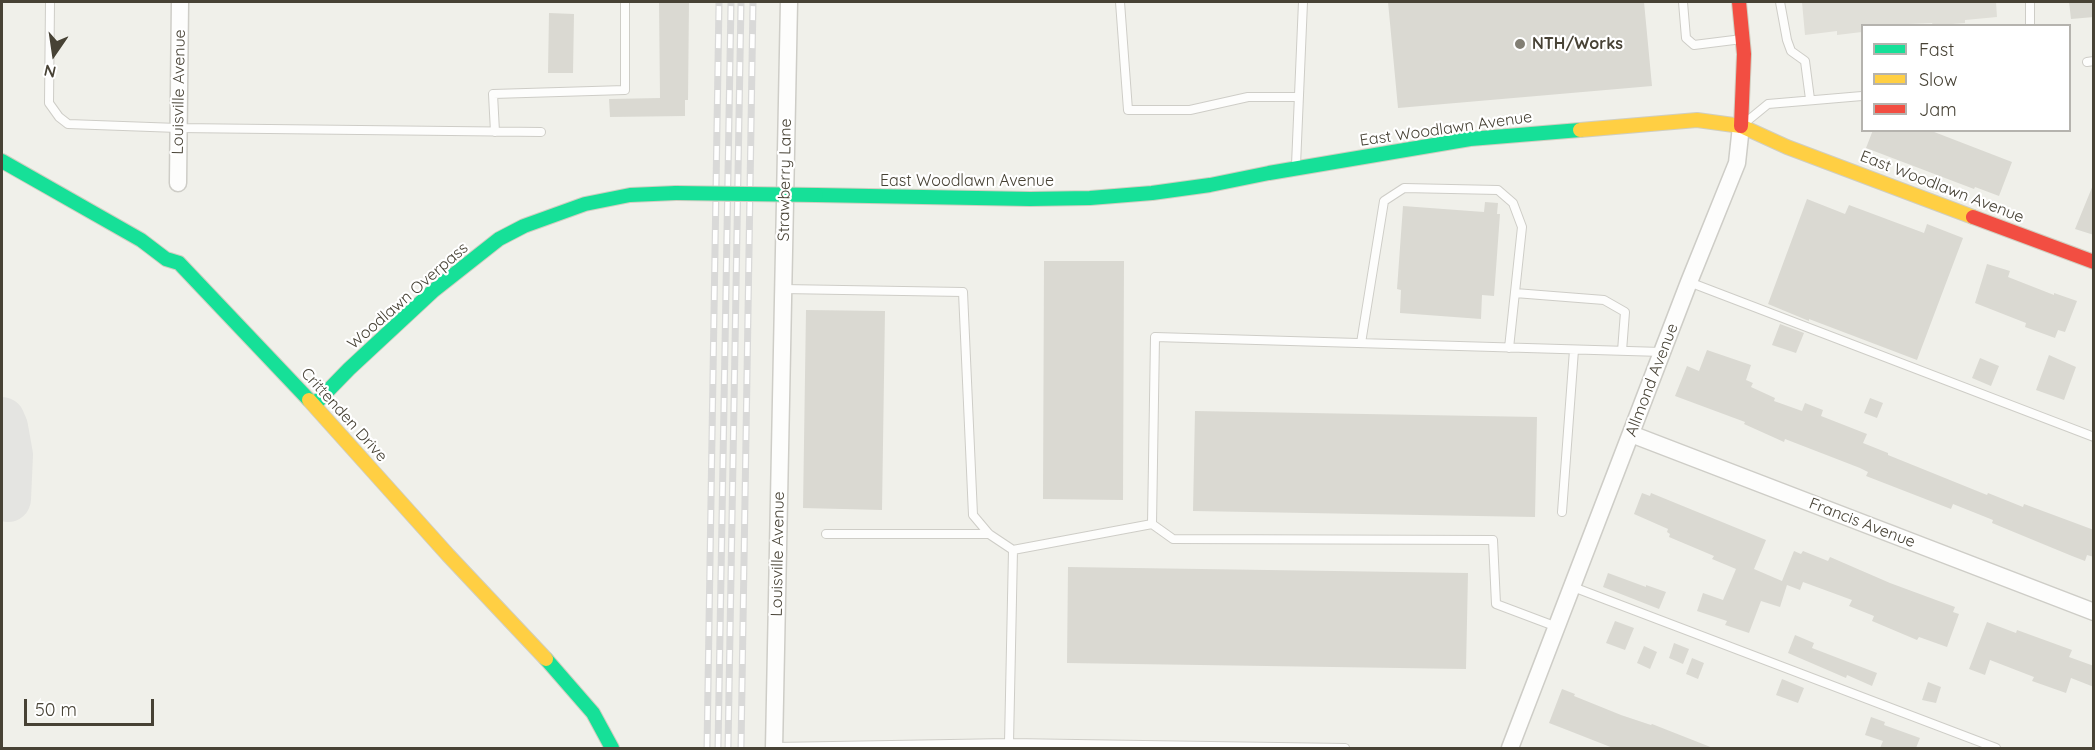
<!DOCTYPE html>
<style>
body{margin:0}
#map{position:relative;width:2095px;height:750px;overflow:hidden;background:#f0f0ea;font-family:Quicksand,sans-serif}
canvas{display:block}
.frame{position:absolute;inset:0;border:3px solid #474235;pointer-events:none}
.legend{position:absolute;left:1861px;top:24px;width:210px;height:108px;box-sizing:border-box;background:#fff;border:2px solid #b5b3ae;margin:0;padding:8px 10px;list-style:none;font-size:18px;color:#474235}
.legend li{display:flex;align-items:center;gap:12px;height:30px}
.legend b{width:30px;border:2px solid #b5b3ae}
.north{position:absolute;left:24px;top:24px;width:60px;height:60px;-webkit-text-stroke:4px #fff;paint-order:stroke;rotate:193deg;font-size:16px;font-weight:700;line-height:24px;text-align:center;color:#474235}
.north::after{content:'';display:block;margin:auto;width:21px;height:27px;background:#474235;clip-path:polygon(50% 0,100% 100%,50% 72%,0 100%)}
.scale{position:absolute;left:24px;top:699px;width:130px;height:27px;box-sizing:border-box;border:3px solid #474235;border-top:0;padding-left:8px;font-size:18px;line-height:21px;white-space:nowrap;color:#474235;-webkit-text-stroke:4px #fff;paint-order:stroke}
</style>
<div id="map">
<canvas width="2095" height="750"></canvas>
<div class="frame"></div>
<ul class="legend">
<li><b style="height:8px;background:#16e098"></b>Fast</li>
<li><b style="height:8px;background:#ffcf43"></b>Slow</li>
<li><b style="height:8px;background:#f24e42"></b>Jam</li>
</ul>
<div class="north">N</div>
<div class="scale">50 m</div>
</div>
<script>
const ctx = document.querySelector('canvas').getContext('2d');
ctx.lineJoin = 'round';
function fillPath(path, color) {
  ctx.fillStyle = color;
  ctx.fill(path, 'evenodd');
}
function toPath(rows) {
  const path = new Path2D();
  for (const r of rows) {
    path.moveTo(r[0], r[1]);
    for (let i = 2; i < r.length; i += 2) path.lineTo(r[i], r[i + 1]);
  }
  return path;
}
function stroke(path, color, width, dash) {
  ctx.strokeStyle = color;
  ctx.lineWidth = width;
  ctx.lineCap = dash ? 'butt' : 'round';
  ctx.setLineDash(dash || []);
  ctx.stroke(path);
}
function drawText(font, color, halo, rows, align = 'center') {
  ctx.font = font + ' Quicksand,sans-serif';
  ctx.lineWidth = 4.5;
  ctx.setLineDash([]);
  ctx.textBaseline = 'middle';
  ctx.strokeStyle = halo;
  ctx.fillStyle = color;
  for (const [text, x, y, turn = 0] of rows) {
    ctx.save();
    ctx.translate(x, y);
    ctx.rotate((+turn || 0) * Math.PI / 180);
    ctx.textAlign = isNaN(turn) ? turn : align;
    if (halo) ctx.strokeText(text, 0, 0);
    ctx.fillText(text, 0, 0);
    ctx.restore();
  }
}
const industrial = toPath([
 [1802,2,1996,2,1997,17,1965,20,1965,23,1938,25,1933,25,1932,23,1862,26,1862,32,1837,35,1837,31,1805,35]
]);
const taxiway = toPath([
 [2,420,5,427,10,455,8,499]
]);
const building = toPath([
 [669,2,689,2,688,100,685,100,685,116,610,117,609,99,660,98,659,3],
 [1388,2,1644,2,1652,86,1398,108],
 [2069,2,2094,2,2094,17,2071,19],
 [549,13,574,14,573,73,548,73],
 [1873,130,1929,130,2012,162,1999,196,1975,187,1974,189,1866,148],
 [2093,185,2094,185,2094,235,2075,229],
 [1807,199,1845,214,1849,205,1924,233,1927,224,1963,238,1917,360,1809,319,1809,321,1768,304],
 [1485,202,1498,203,1497,214,1500,214,1494,296,1482,295,1481,319,1400,313,1401,290,1397,289,1403,206,1484,212],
 [1044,261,1124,261,1123,500,1043,499],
 [1987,264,2010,271,2008,277,2054,295,2054,293,2077,301,2065,332,2058,330,2055,338,2025,327,2026,323,1975,303],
 [806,310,885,311,882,510,803,508],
 [1780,324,1804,333,1796,353,1772,345],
 [1707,350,1751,365,1746,380,1753,383,1751,387,1775,398,1774,401,1802,411,1805,403,1823,410,1821,416,1867,434,1863,443,1888,453,1888,455,1987,495,1988,493,2023,507,2024,504,2094,530,2094,557,2087,555,2085,561,2072,556,1992,523,1993,520,1953,504,1951,509,1866,476,1868,472,1860,468,1785,439,1784,442,1744,424,1745,422,1675,396,1687,366,1699,371],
 [2049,355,2076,367,2064,400,2036,390],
 [1980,358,1999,366,1991,386,1972,378],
 [1870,398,1883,403,1877,418,1864,413],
 [1195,411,1537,417,1535,517,1193,511],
 [1642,493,1650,496,1651,493,1766,540,1754,569,1782,581,1794,551,1801,554,1803,551,1828,561,1830,557,1890,583,1955,607,1953,612,1959,614,1947,647,1919,637,1917,640,1872,621,1874,616,1849,606,1852,600,1803,582,1800,590,1787,585,1780,607,1761,601,1749,633,1725,625,1727,621,1697,611,1703,593,1723,600,1736,569,1712,559,1714,556,1669,537,1670,534,1667,532,1668,529,1634,514],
 [1068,567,1468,573,1466,669,1067,663],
 [1608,573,1646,587,1646,585,1666,592,1659,609,1603,587],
 [1615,621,1634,628,1625,650,1606,643],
 [1987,622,2016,633,2017,630,2072,650,2069,657,2094,666,2094,687,2071,678,2066,693,2032,681,2034,677,1990,660,1985,675,1969,669],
 [1795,635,1814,643,1812,648,1877,673,1872,686,1847,675,1846,678,1788,653],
 [1674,643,1689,649,1683,664,1669,658],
 [1644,646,1657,652,1650,669,1637,663],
 [1692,658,1704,663,1698,679,1686,674],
 [1782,679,1804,688,1798,703,1776,695],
 [1928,682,1941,687,1936,703,1922,700],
 [1562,689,1575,694,1574,696,1621,715,1651,725,1652,724,1713,748,1613,748,1562,728,1549,723],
 [1871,717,1885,722,1884,725,1920,738,1916,748,1880,748,1883,741,1865,735]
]);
const lane = toPath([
 [50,2,49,103,59,117,68,124,178,128,541,132],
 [1120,2,1128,110,1190,110,1248,97,1298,97],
 [1683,2,1686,38,1694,45,1742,39],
 [1780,2,1787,40,1791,51,1805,61,1810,99],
 [2030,26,2030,2],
 [2087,62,2094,61],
 [1746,122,1768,104,1862,96],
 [495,132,493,94,625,90,625,2],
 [1296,165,1303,2],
 [1689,282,2094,437],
 [783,289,963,292,973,515,989,534,1013,550],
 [1515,293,1604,300,1625,312,1622,351],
 [1361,343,1384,201,1404,188,1498,190,1513,203,1522,227,1509,348],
 [1562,512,1574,350],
 [1152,524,1013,550,1009,743,1345,748],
 [826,534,989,534],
 [1573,587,1996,748],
 [1557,627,1496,604,1493,540,1173,539,1152,524,1155,337,1662,352],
 [774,747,1009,743,1009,748]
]);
const street = toPath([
 [178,183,180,2],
 [1631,434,2094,612],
 [774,748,789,2],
 [1510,748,1689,282,1737,163,1741,126]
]);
const fast = toPath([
 [2,161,141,240,166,259,179,263,309,400],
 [816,195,1030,199,1090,198,1152,193,1210,185,1269,173,1470,139,1580,130],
 [314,405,349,369,433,291,499,239,524,226,585,204,630,195,676,193],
 [546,659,593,713,612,748]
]);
const slow = toPath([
 [1580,130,1697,120,1741,126,1787,147,1973,217],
 [309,400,448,555,546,659]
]);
const jam = toPath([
 [1739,2,1744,54,1741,126],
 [1973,217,2094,262]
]);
const rail = toPath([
 [707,748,719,2],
 [718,748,731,2],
 [728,748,741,2],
 [741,748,753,2]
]);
const fastBridge = toPath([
 [676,193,816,195]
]);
const markers = [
 [1520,44,6,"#827f74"]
];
const poiNames = [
 ["NTH/Works",1532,44]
];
const streetNames = [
 ["Louisville Avenue",179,92,-89],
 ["East Woodlawn Avenue",1446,129,-8],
 ["Strawberry Lane",785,180,-89],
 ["East Woodlawn Avenue",967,181],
 ["East Woodlawn Avenue",1942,187,21],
 ["Woodlawn Overpass",408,296,-41],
 ["Allmond Avenue",1652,380,-69],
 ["Crittenden Drive",344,415,48],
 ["Francis Avenue",1862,523,21],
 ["Louisville Avenue",778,554,-89]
];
fillPath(industrial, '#e0dfd8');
stroke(taxiway, '#e4e4e1', 46);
fillPath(building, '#dad9d2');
stroke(lane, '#cecdc7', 10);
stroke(street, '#cecdc7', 19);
stroke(fast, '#d0cec0', 16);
stroke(slow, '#d0cec0', 16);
stroke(jam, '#d0cec0', 16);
stroke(lane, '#fdfdfc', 8);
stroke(street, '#fdfdfc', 16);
stroke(fast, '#16e098', 14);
stroke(slow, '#ffcf43', 14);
stroke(jam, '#f24e42', 14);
stroke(rail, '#d9d9d8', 7);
stroke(rail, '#fff', 4.5, [14]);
stroke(fastBridge, '#d0cec0', 16, []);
stroke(fastBridge, '#16e098', 14);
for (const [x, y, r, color] of markers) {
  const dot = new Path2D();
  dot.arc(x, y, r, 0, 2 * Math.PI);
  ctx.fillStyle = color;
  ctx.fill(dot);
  stroke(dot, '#fff', 2);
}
drawText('bold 16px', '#474235', '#fff', poiNames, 'left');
drawText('16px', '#474235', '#fff', streetNames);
</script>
